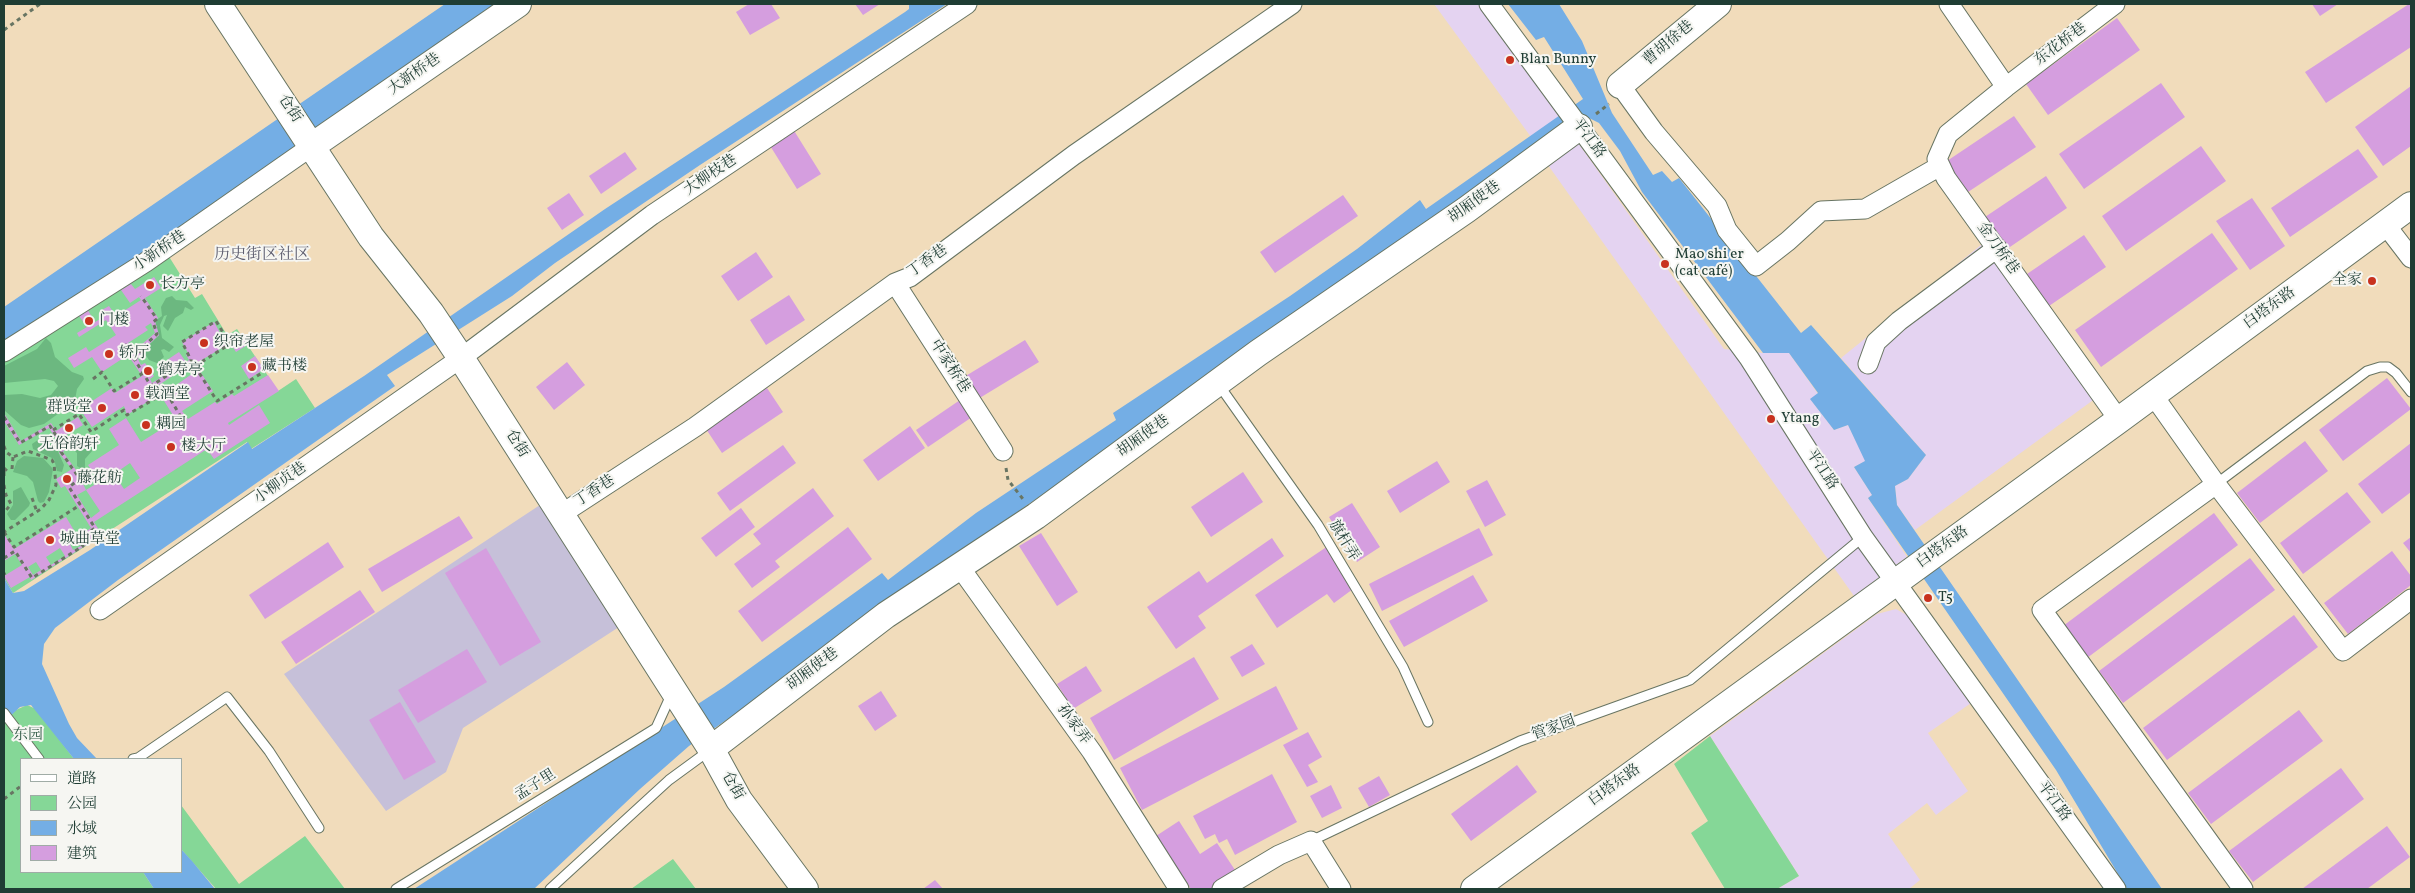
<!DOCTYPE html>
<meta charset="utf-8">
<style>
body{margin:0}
#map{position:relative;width:2415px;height:893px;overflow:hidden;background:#f1dcbb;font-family:Vollkorn,"Noto Serif SC",serif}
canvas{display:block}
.frame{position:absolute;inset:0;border:5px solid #1f3d34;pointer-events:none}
.legend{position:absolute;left:20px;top:758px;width:162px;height:115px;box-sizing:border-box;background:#f6f6f2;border:1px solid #a0aca6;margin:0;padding:6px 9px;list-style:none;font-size:15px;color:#1f3d34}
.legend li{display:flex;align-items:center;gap:10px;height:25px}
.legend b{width:25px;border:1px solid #a0aca6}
</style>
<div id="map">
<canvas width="2415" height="893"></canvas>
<div class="frame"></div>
<ul class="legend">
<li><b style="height:6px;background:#fff"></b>道路</li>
<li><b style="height:14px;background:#85d797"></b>公园</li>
<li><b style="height:14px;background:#74aee5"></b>水域</li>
<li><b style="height:14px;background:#d59edf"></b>建筑</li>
</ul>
</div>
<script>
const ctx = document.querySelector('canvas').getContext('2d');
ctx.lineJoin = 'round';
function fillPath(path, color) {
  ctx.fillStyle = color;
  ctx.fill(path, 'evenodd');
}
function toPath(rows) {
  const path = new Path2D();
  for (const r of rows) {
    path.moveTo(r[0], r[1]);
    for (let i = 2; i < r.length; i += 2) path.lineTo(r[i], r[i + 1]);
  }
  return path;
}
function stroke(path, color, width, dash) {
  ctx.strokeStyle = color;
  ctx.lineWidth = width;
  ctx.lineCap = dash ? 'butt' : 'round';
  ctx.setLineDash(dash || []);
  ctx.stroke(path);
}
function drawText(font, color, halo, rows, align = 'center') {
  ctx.font = font + ' Vollkorn,"Noto Serif SC",serif';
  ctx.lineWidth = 4;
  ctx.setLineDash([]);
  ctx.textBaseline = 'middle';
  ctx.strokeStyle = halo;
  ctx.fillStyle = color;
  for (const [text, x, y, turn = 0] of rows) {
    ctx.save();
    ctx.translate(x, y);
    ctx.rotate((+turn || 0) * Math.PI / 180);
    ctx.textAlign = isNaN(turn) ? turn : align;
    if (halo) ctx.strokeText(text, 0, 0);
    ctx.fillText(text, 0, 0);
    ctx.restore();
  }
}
const built = toPath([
 [1434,4,1480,4,1724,349,1763,353,1789,353,1818,394,1811,400,1834,430,1848,425,1866,461,1854,467,1872,495,1868,498,1907,557,1854,596,1543,158,1531,137],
 [1986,241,2096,398,1915,530,1897,505,1895,486,1908,479,1926,455,1841,358],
 [1896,609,1910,617,1974,701,1928,733,1968,791,1936,815,1927,803,1888,834,1920,880,1909,889,1777,889,1799,876,1710,736,1877,614]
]);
const industrial = toPath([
 [543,503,619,627,463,728,446,772,386,811,284,674]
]);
const green = toPath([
 [168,255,195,298,202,294,227,335,237,329,278,391,296,379,315,408,251,449,247,442,13,593,4,578,4,360],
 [27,705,36,709,74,759,21,759,21,872,143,872,154,889,4,889,4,722,16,710],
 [1710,736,1799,876,1777,889,1725,889,1691,833,1708,821,1674,764],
 [181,805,239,884,305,836,345,889,216,889,181,849],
 [673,859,696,889,631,889]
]);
const forest = toPath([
 [172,296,176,300,187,301,194,308,191,310,185,307,183,313,175,318,168,331,163,326,167,315,164,316,160,325,162,338,174,347,169,352,164,349,161,350,164,357,157,363,149,360,145,354,148,346,159,335,155,321,162,316,161,307,166,298],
 [46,338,51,343,55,357,72,372,83,376,84,379,77,389,75,400,66,408,44,424,29,428,21,425,4,410,4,395,22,394,40,398,51,395,58,386,54,381,45,379,4,383,4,366,37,349],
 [45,435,49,436,55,445,64,465,62,472,57,471,54,459,33,449,32,444],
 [68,437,81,438,91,447,92,451,85,459,85,471,77,466,77,453,66,442],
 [24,456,43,458,53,469,49,492,44,502,40,503,38,501,33,482,27,476,13,472,17,461],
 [21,487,30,503,29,506,15,520,11,520,7,514,13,505,13,491]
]);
const water = toPath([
 [445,4,494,4,202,214,4,342,4,307],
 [909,4,947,4,700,165,555,263,512,296,387,375,395,386,118,580,55,628,44,644,42,664,69,724,77,738,97,759,74,759,31,705,20,707,4,722,4,578,13,593,24,591,90,550,248,442,252,449,364,376,605,209,905,12,909,9],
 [1508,4,1559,4,1582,41,1612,113,1653,175,1662,171,1672,182,1679,178,1801,333,1811,325,1926,455,1908,479,1895,486,1897,505,2162,889,2127,889,2056,770,1868,498,1872,495,1854,467,1865,461,1848,425,1834,430,1810,399,1818,393,1789,353,1763,353,1642,192,1620,151,1599,123,1587,117,951,558,788,677,689,746,640,789,534,889,414,889,724,687,882,573,888,580,976,513,1116,420,1113,413,1290,296,1357,249,1420,200,1426,209,1583,99,1544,37,1536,40],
 [181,849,192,861,215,889,154,889,143,872,181,872]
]);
const building = toPath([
 [749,4,771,4,780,18,750,35,736,12],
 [855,4,880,4,863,15],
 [2312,4,2338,4,2320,16],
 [2409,4,2411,4,2411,47,2326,103,2305,72],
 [2117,18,2140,50,2048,115,2026,84],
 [2161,83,2185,117,2084,189,2059,154],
 [2411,86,2411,146,2383,166,2355,127],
 [2014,116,2036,147,1965,194,1944,163],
 [793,129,821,174,797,189,769,144],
 [2201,146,2226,181,2126,251,2102,216],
 [2358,149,2378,177,2290,237,2271,208],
 [625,152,637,169,601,194,589,176],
 [2046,176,2067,208,2007,249,1985,217],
 [569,193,584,215,562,230,547,208],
 [1343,195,1358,216,1275,273,1260,252],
 [2252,198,2285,246,2250,270,2216,221],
 [2212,233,2238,269,2101,367,2075,330],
 [2084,235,2106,267,2049,306,2027,274],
 [756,252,773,277,738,301,721,276],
 [154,277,161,288,145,298,158,318,155,321,159,335,143,350,138,359,141,365,145,363,154,376,150,379,152,383,173,370,167,360,179,352,186,362,189,360,186,355,188,353,182,342,214,322,224,340,227,338,229,342,241,335,247,345,236,352,232,346,229,347,227,345,195,364,213,391,182,411,188,419,215,402,217,404,232,394,234,396,268,375,279,391,228,423,229,425,259,405,270,423,214,459,207,449,94,522,102,535,31,580,30,577,11,588,4,576,22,565,15,554,4,561,4,534,14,549,66,517,78,537,91,528,65,486,61,488,56,479,72,469,59,453,62,448,49,428,19,445,4,421,4,413,21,441,51,423,56,431,78,417,83,425,61,438,66,448,63,452,84,481,82,482,86,490,77,495,91,518,100,511,86,490,99,482,88,465,119,445,109,429,126,418,141,442,176,420,161,396,196,371,191,364,151,390,155,397,127,415,124,406,92,427,80,409,112,388,115,393,142,376,128,355,102,372,92,357,74,368,68,358,86,347,89,352,116,335,106,320,79,337,77,333,87,327,77,313,86,307,95,322,104,317,100,311,109,306,116,316,141,300,139,297,130,303,121,290,131,284,135,289],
 [151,323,155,333,140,346,136,356,128,343,148,330,145,327],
 [130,463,140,478,124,489,114,474],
 [76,538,81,546,73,550,69,542],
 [60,548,65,556,51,565,46,557],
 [36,562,41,570,33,575,28,567],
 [789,295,805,320,766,345,750,320],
 [1025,340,1039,362,978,399,964,377],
 [255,356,264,369,249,379,241,366],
 [567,362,585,385,554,410,536,387],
 [2387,378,2411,409,2343,461,2319,430],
 [767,388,783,412,722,453,706,429],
 [963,398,975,415,928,447,916,430],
 [910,426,925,448,878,481,863,460],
 [2305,441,2328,471,2260,523,2237,493],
 [2411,443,2411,492,2382,514,2358,484],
 [783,445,796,463,730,511,717,493],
 [1437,461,1450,482,1400,513,1387,491],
 [1243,472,1263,502,1211,537,1191,507],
 [1487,480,1506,515,1485,527,1466,491],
 [813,488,834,516,775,561,780,567,752,588,734,564,761,544,753,534],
 [2347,492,2371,522,2303,574,2280,543],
 [1352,503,1380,547,1357,562,1329,517],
 [741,508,755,527,716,557,701,538],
 [2214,513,2238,545,2087,658,2063,626],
 [459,516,473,538,382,592,368,569],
 [848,527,872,559,762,642,738,611],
 [1479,528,1493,555,1382,611,1369,584],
 [1041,533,1078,592,1057,606,1019,546],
 [2411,537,2411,553,2403,543],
 [1272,538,1284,556,1198,616,1206,628,1176,649,1147,607,1199,571,1207,583],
 [328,542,344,567,265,619,249,595],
 [1328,546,1353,589,1334,603,1327,594,1277,628,1255,595],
 [486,548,541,642,500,666,445,573],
 [2392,551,2411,576,2411,585,2348,634,2324,603],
 [2250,558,2275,590,2123,703,2099,671],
 [1473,575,1488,601,1404,647,1389,621],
 [360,590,375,612,296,664,281,642],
 [2294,615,2318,647,2167,760,2143,728],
 [1252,644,1265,664,1242,677,1230,657],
 [467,649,487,682,418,723,398,690],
 [1194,657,1219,699,1114,760,1090,718],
 [1086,666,1102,691,1073,709,1057,684],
 [1276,686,1298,729,1142,810,1120,768],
 [881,691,897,716,875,731,858,706],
 [400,702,436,762,404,780,369,720],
 [2299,710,2323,741,2211,824,2188,793],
 [1308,732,1322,757,1308,765,1318,782,1307,787,1283,745],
 [1517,765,1537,792,1471,841,1451,814],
 [2341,768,2364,799,2253,882,2229,851],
 [1272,774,1297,822,1235,855,1227,839,1219,843,1215,834,1205,839,1193,816],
 [1379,776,1390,795,1369,807,1358,788],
 [1331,785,1342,808,1322,818,1310,796],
 [1179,821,1200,854,1217,843,1237,873,1212,889,1191,889,1156,836],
 [2387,826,2410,857,2367,889,2302,889],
 [935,880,943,889,923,889]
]);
const path = toPath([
 [4,30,40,4],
 [1596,114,1609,104],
 [125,344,151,386,191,360],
 [135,360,142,348,157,334,153,322,157,319,141,296],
 [195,366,230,344,216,321,182,342,191,360,217,401,265,371],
 [93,379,102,372,114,391,143,373],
 [154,384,161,396],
 [4,417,20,443,50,426,64,448,61,452,80,479,69,487,95,528,79,539,83,546,32,578,15,551,4,558],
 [53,430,79,414,91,432,124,410,127,415,166,392,181,417],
 [4,446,6,452,13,457,28,451,52,460,54,464,56,485,49,500,41,509,4,532],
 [4,468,7,471],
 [1006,468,1008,480,1023,499],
 [12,469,13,457],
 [4,472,4,477],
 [4,485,6,495,11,504,4,513],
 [32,498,37,512],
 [4,532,14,547,80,505],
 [4,573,5,575],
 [4,799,21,786]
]);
const lane = toPath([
 [1219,385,1318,525,1403,667,1428,722],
 [2216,484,2367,371,2380,367,2388,367,2396,373,2411,392],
 [4,713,39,759],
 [133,759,138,758,227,697,269,751,319,828],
 [1311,841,1520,741,1690,680,1863,537],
 [396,889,656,728,671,695],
 [550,889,669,780,710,750]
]);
const street = toPath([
 [1489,4,1749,358,1863,537,2116,889],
 [1949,4,2006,87],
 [2115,4,2006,87,1948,134,1937,159,1946,178,2119,420],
 [1620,85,1654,132,1717,206,1727,230,1756,266,1788,241,1821,211,1865,209,1940,166],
 [2385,224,2411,258],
 [895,283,1003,451],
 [4,352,146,262,312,146],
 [1868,364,1876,342,1899,321,1997,248],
 [2153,395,2216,484,2343,651,2411,599],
 [2216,484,2042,610,2243,889],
 [560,515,695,427,895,283,910,277,1074,155,1292,4],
 [959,566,1092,752,1179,889],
 [100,610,461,358,652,215,967,4],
 [1222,889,1279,855,1311,841,1341,889]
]);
const secondary = toPath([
 [218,4,371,237,431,313,461,358,711,749,739,800,805,889],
 [1620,85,1718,4],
 [312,146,518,4],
 [711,749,886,615,1036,516,1258,353,1466,210,1579,127],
 [1474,889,2119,420,2411,205]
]);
const markers = [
 [1510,60,5,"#c8321e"],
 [1665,264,5,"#c8321e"],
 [2372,281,5,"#c8321e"],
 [150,285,5,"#c8321e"],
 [89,321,5,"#c8321e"],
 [204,343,5,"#c8321e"],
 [109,354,5,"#c8321e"],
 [252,367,5,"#c8321e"],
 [148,371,5,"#c8321e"],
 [135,395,5,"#c8321e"],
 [102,408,5,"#c8321e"],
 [1771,419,5,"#c8321e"],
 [146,425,5,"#c8321e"],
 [69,428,5,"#c8321e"],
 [171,447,5,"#c8321e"],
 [67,479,5,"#c8321e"],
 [50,540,5,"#c8321e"],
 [1928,598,5,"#c8321e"]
];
const streetNames = [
 ["曹胡徐巷",1669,44,-40],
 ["东花桥巷",2061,45,-37],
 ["大新桥巷",415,75,-35],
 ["仓街",289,109,57],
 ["平江路",1588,139,54],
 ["大柳枝巷",711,176,-34],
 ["胡厢使巷",1475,203,-36],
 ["金刀桥巷",1997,249,54],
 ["小新桥巷",160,252,-34],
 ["丁香巷",928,262,-35],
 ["白塔东路",2270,309,-36],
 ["中家桥巷",949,367,57],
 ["胡厢使巷",1144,437,-36],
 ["仓街",516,444,58],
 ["平江路",1821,470,57],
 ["小柳贞巷",281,484,-35],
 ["丁香巷",595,492,-33],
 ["旗杆弄",1343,541,59],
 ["白塔东路",1943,548,-36],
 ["胡厢使巷",813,670,-37],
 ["孙家弄",1073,725,54],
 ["管家园",1554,729,-20],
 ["孟子里",536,786,-32],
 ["仓街",732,786,60],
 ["白塔东路",1615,786,-36],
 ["平江路",2053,802,54]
];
const poiNames = [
 ["Blan Bunny",1520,60],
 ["Mao shi er",1675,255],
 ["(cat café)",1675,272],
 ["全家",2362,281,"right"],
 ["长方亭",160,285],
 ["门楼",99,321],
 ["织帘老屋",214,343],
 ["轿厅",119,354],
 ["藏书楼",262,367],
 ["鹤寿亭",158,371],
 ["载酒堂",145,395],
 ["群贤堂",92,408,"right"],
 ["Ytang",1781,419],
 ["耦园",156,425],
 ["无俗韵轩",69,445,"center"],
 ["楼大厅",181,447],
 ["藤花舫",77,479],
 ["城曲草堂",60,540],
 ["T5",1938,598]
];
const parkNames = [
 ["东园",28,736]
];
const neighbourhoodNames = [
 ["历史街区社区",262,256]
];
fillPath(built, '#e4d3f1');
fillPath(industrial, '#c6c0d9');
fillPath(green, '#85d797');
fillPath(forest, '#6cb880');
fillPath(water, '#74aee5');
fillPath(building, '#d59edf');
stroke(lane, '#687563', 11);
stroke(street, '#687563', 21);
stroke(secondary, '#687563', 28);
stroke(path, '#687563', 3, [4, 4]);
stroke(lane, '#fff', 9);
stroke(street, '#fff', 19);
stroke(secondary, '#fff', 26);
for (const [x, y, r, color] of markers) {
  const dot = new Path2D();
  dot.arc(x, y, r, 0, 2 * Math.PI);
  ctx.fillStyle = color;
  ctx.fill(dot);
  stroke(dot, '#f6f6f2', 2);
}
drawText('15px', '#1f3d34', '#f6f6f2', streetNames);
drawText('15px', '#1f3d34', '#f6f6f2', poiNames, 'left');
drawText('15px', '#335c48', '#f6f6f2', parkNames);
drawText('16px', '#5f5f70', '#f6f6f2', neighbourhoodNames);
</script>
